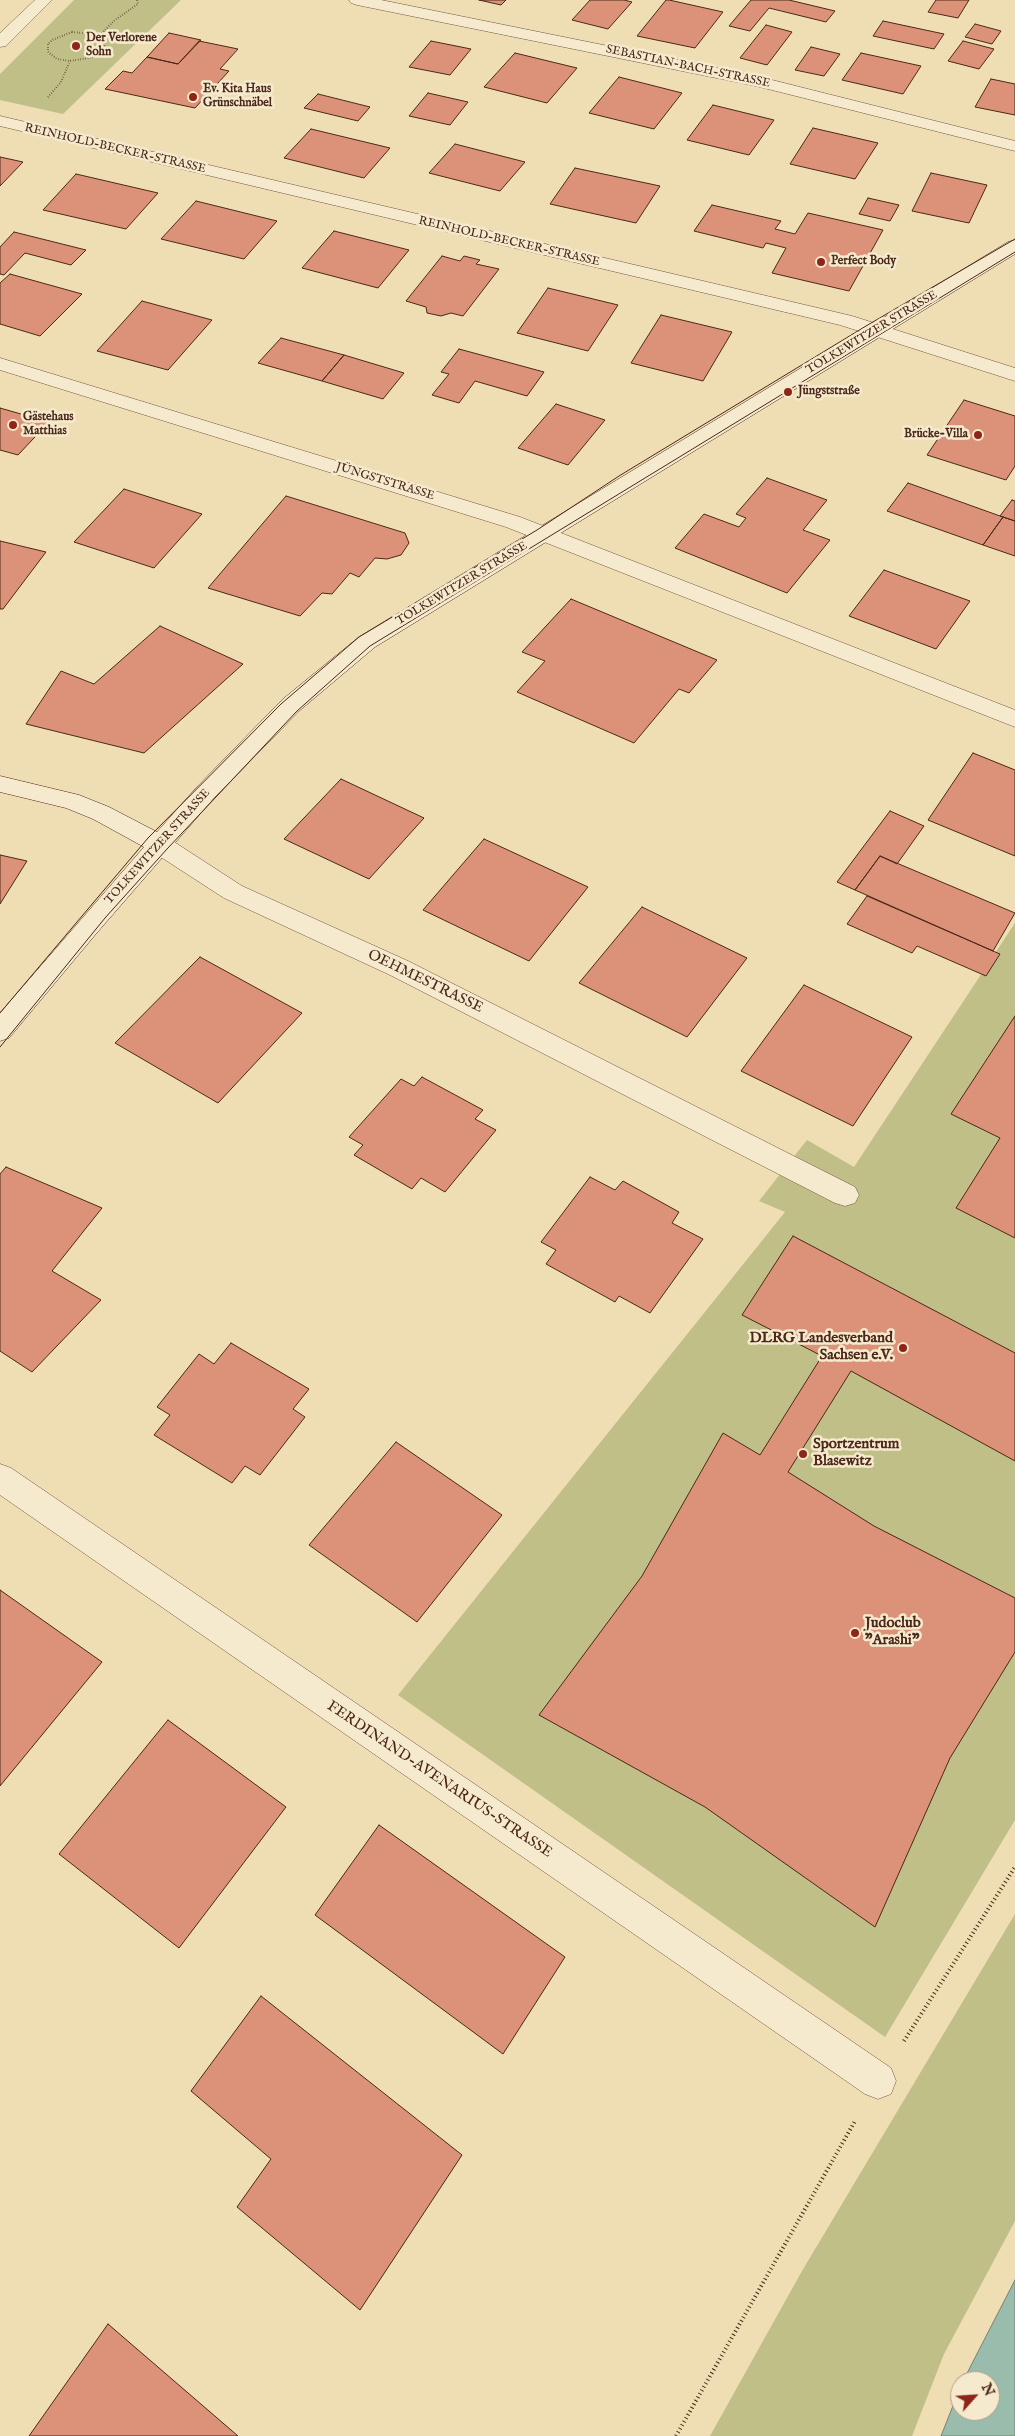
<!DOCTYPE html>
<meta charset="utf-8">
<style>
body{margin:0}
#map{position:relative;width:1015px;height:2436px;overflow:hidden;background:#efddb4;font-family:"IM FELL English",serif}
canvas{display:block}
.north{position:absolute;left:950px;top:2371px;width:50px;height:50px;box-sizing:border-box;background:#f5e9ce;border:1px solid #b19c86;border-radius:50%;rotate:64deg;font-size:14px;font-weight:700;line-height:20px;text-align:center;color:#4b2819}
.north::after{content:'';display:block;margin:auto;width:18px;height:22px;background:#8f2418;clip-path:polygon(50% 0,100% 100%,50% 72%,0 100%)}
</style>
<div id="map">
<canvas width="1015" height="2436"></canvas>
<div class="north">N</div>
</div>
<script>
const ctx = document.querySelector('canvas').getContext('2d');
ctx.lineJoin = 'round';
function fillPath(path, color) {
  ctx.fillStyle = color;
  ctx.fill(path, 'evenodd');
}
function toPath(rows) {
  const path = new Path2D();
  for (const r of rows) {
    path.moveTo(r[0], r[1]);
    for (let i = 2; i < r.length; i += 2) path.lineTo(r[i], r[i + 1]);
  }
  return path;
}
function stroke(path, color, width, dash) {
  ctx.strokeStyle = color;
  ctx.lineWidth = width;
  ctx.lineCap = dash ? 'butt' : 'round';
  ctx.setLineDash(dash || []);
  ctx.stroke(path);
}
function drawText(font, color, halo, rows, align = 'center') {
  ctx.font = font + ' "IM FELL English",serif';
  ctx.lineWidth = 5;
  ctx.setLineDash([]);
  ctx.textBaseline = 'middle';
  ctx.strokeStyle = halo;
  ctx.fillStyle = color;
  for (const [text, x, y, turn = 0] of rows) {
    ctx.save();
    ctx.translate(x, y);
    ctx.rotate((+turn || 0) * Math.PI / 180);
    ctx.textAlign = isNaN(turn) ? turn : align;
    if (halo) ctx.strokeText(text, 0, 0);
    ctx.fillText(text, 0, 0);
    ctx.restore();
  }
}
const green = toPath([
 [74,0,181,0,63,114,0,100,0,74],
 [1015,923,1015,1820,885,2037,398,1695,785,1212,759,1201,807,1140,854,1167],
 [1015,1914,1015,2221,944,2354,912,2436,710,2436,802,2271]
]);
const water = toPath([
 [1015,2280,1015,2436,941,2436,960,2388,960,2411,990,2411,990,2381,963,2381,1015,2280]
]);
const building = toPath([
 [479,0,506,0,501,5,479,0],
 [590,0,624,0,632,2,608,29,572,20,590,0],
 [666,0,669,0,723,12,695,48,637,36,666,0],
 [751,0,789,0,835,11,826,22,769,8,750,31,729,26,751,0],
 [936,0,969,0,958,18,928,12,936,0],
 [883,21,944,34,934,49,873,36,883,21],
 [975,24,1001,31,992,44,965,37,975,24],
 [766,25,792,32,767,65,740,58,766,25],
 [169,33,201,40,178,64,147,57,169,33],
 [199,41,238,49,220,69,229,71,195,108,105,89,123,71,132,73,147,57,178,64,199,41],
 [431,41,471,49,450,75,409,67,431,41],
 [963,41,994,49,979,69,948,61,963,41],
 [811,47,840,54,824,76,795,70,811,47],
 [515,53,577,68,547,103,484,87,515,53],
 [861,53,921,66,903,94,842,80,861,53],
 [619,77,682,93,654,129,589,113,619,77],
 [991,79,1015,84,1015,115,975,107,991,79],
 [428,93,468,102,450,125,409,116,428,93],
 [318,94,370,107,358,121,304,108,318,94],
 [713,105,774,120,749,155,687,140,713,105],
 [813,128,878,143,855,179,790,164,813,128],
 [311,129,390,148,364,178,284,158,311,129],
 [455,144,525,162,500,191,429,173,455,144],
 [0,157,23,162,0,186,0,157],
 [575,168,660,186,636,223,550,204,575,168],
 [931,173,987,185,969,223,912,211,931,173],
 [76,174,158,193,126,229,43,210,76,174],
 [868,198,899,205,890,221,859,214,868,198],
 [196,201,277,221,244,259,161,239,196,201],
 [712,205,781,221,775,229,795,234,808,213,883,230,849,291,772,273,786,248,766,243,763,248,694,231,712,205],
 [334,231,409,250,378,288,302,268,334,231],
 [14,232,86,250,71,265,25,253,4,275,0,274,0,247,14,232],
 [442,256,460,261,464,256,480,260,476,264,499,269,463,316,451,313,441,316,427,313,426,307,406,301,442,256],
 [10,274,82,294,40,336,0,324,0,283,10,274],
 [548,288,618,305,588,351,517,333,548,288],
 [142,301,212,320,168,370,97,351,142,301],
 [661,315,732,332,703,381,631,363,661,315],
 [281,338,344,355,322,381,258,363,281,338],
 [459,349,544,372,527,396,475,381,459,403,432,395,449,374,441,372,459,349],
 [344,355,404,373,383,399,322,381,344,355],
 [964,400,1015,416,1015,466,1006,480,927,455,964,400],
 [556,404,605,420,568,465,518,448,556,404],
 [0,408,49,422,18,455,0,450,0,408],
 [767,478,827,500,803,530,830,540,787,593,675,548,704,514,739,527,746,518,736,514,767,478],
 [908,483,1000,516,1003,517,983,545,887,511,908,483],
 [124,489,202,514,154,568,74,542,124,489],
 [286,496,405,533,409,543,401,555,387,559,375,558,359,577,350,573,332,594,322,593,300,616,208,588,286,496],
 [1012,500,1015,501,1015,521,1000,516,1012,500],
 [1003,517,1015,521,1015,556,983,545,1003,517],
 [0,541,46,552,3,609,0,609,0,541],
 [884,570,970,601,936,649,849,616,884,570],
 [571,599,717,660,689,693,679,689,634,743,517,692,545,661,522,652,571,599],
 [160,626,243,664,144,753,26,724,61,671,94,684,160,626],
 [973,753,1015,770,1015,856,928,820,973,753],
 [341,779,424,818,369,879,284,839,341,779],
 [890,811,924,826,897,864,880,856,855,890,837,882,890,811],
 [484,839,588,887,529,961,423,910,484,839],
 [0,855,27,861,0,904,0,855],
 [880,856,1015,913,993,951,855,890,880,856],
 [867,896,993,951,1000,954,986,976,917,946,912,953,847,924,867,896],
 [642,907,747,958,687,1037,579,983,642,907],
 [200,957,302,1013,218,1103,115,1043,200,957],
 [804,985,912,1037,853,1126,741,1071,804,985],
 [1015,1016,1015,1238,956,1208,1000,1138,951,1114,1015,1016],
 [422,1077,483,1110,475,1119,496,1130,445,1192,421,1178,412,1189,354,1155,363,1145,349,1137,401,1079,414,1086,422,1077],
 [6,1167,102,1208,52,1271,101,1300,32,1372,0,1351,0,1174,6,1167],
 [590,1177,615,1190,623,1181,679,1212,672,1223,703,1239,650,1313,619,1296,615,1302,546,1264,556,1250,541,1242,590,1177],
 [793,1236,1015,1353,1015,1461,851,1371,788,1472,874,1526,1015,1598,1015,1652,950,1758,875,1927,705,1807,539,1715,642,1576,723,1433,760,1455,822,1356,742,1315,793,1236],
 [231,1343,309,1389,293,1409,305,1417,260,1475,245,1466,232,1483,154,1435,170,1415,157,1407,199,1354,214,1364,231,1343],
 [396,1442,502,1515,417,1622,309,1545,396,1442],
 [0,1590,102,1662,0,1786,0,1590],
 [168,1720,286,1807,179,1948,59,1854,168,1720],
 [379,1825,565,1957,503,2054,315,1915,379,1825],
 [261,1996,462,2155,360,2310,237,2207,271,2159,191,2091,261,1996],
 [108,2324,238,2436,29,2436,108,2324]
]);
const pathFar1 = toPath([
 [72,32,100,35,105,43,103,51,94,57,70,61,57,59,48,52,48,44,52,40,72,32],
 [100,35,115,20,138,4,137,0],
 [48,97,61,82,70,61]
]);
const path = toPath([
 [904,2041,1015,1867],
 [676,2436,855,2121]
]);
const street = toPath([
 [35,0,52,0,6,46,0,47,0,33,35,0],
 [349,0,381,0,756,76,1015,141,1015,151,756,86,357,5,351,3,349,0],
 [0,116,852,316,1015,368,1015,381,840,325,0,126,0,116],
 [0,358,520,517,1015,710,1015,727,506,527,0,370,0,358],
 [159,835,168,838,242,886,408,961,855,1187,859,1195,855,1203,845,1206,835,1203,390,975,224,898,150,850,147,844,150,838,159,835],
 [0,1464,11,1468,891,2068,896,2081,891,2094,878,2099,865,2094,0,1495,0,1464]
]);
const secondary = toPath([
 [1015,240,1015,254,375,647,299,711,213,799,95,935,9,1038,0,1041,0,1013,144,847,93,819,66,808,0,792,0,776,79,795,109,807,157,832,197,787,283,699,359,637,1008,242,1015,240]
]);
const tram = toPath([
 [0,1013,148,838,281,704,359,637,537,530,619,476,866,326,1015,239],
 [0,1047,105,918,167,849,297,711,370,646,1015,252]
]);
const markers = [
 [76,46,5,"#8f2418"],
 [193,97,5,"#8f2418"],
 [821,262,5,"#8f2418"],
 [788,392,5,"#8f2418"],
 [13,425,5,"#8f2418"],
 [978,435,5,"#8f2418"],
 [903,1348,5,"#8f2418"],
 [803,1454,5,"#8f2418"],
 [855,1633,5,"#8f2418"]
];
const farPoinames = [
 ["Der Verlorene",86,39],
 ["Sohn",86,53],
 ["Ev. Kita Haus",203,90],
 ["Grünschnäbel",203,104],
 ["Perfect Body",831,262],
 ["Jüngststraße",798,392],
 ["Gästehaus",23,418],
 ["Matthias",23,432],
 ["Brücke-Villa",968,435,"right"]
];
const farStreetnames = [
 ["SEBASTIAN-BACH-STRASSE",688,67,12],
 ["REINHOLD-BECKER-STRASSE",115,149,13],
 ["REINHOLD-BECKER-STRASSE",509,242,13],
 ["TOLKEWITZER STRASSE",872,333,-31],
 ["JÜNGSTSTRASSE",385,482,17],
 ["TOLKEWITZER STRASSE",462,584,-31],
 ["TOLKEWITZER STRASSE",158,847,-48]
];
const streetNames = [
 ["OEHMESTRASSE",425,982,26],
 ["FERDINAND-AVENARIUS-STRASSE",439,1780,34]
];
const poiNames = [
 ["DLRG Landesverband",893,1339,"right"],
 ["Sachsen e.V.",893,1356,"right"],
 ["Sportzentrum",813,1445],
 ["Blasewitz",813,1462],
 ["Judoclub",865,1624],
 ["\"Arashi\"",865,1641]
];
fillPath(green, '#c0bf88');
fillPath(water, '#9abcac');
stroke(water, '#7a8171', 1);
fillPath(building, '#dc9278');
stroke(building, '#4b2819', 1);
stroke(street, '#745540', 1);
stroke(secondary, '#4b2819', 1);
stroke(pathFar1, '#4b2819', 2, [0.5, 2]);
stroke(path, '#4b2819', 4, [1, 3]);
fillPath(street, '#f5e9ce');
fillPath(secondary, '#f5e9ce');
stroke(tram, '#4b2819', 1);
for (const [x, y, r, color] of markers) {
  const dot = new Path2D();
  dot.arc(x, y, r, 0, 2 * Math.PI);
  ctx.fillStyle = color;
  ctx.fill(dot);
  stroke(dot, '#f5e9ce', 2);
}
drawText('bold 12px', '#4b2819', '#f5e9ce', farPoinames, 'left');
drawText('12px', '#4b2819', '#f5e9ce', farStreetnames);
drawText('15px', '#4b2819', '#f5e9ce', streetNames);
drawText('bold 15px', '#4b2819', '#f5e9ce', poiNames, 'left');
</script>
